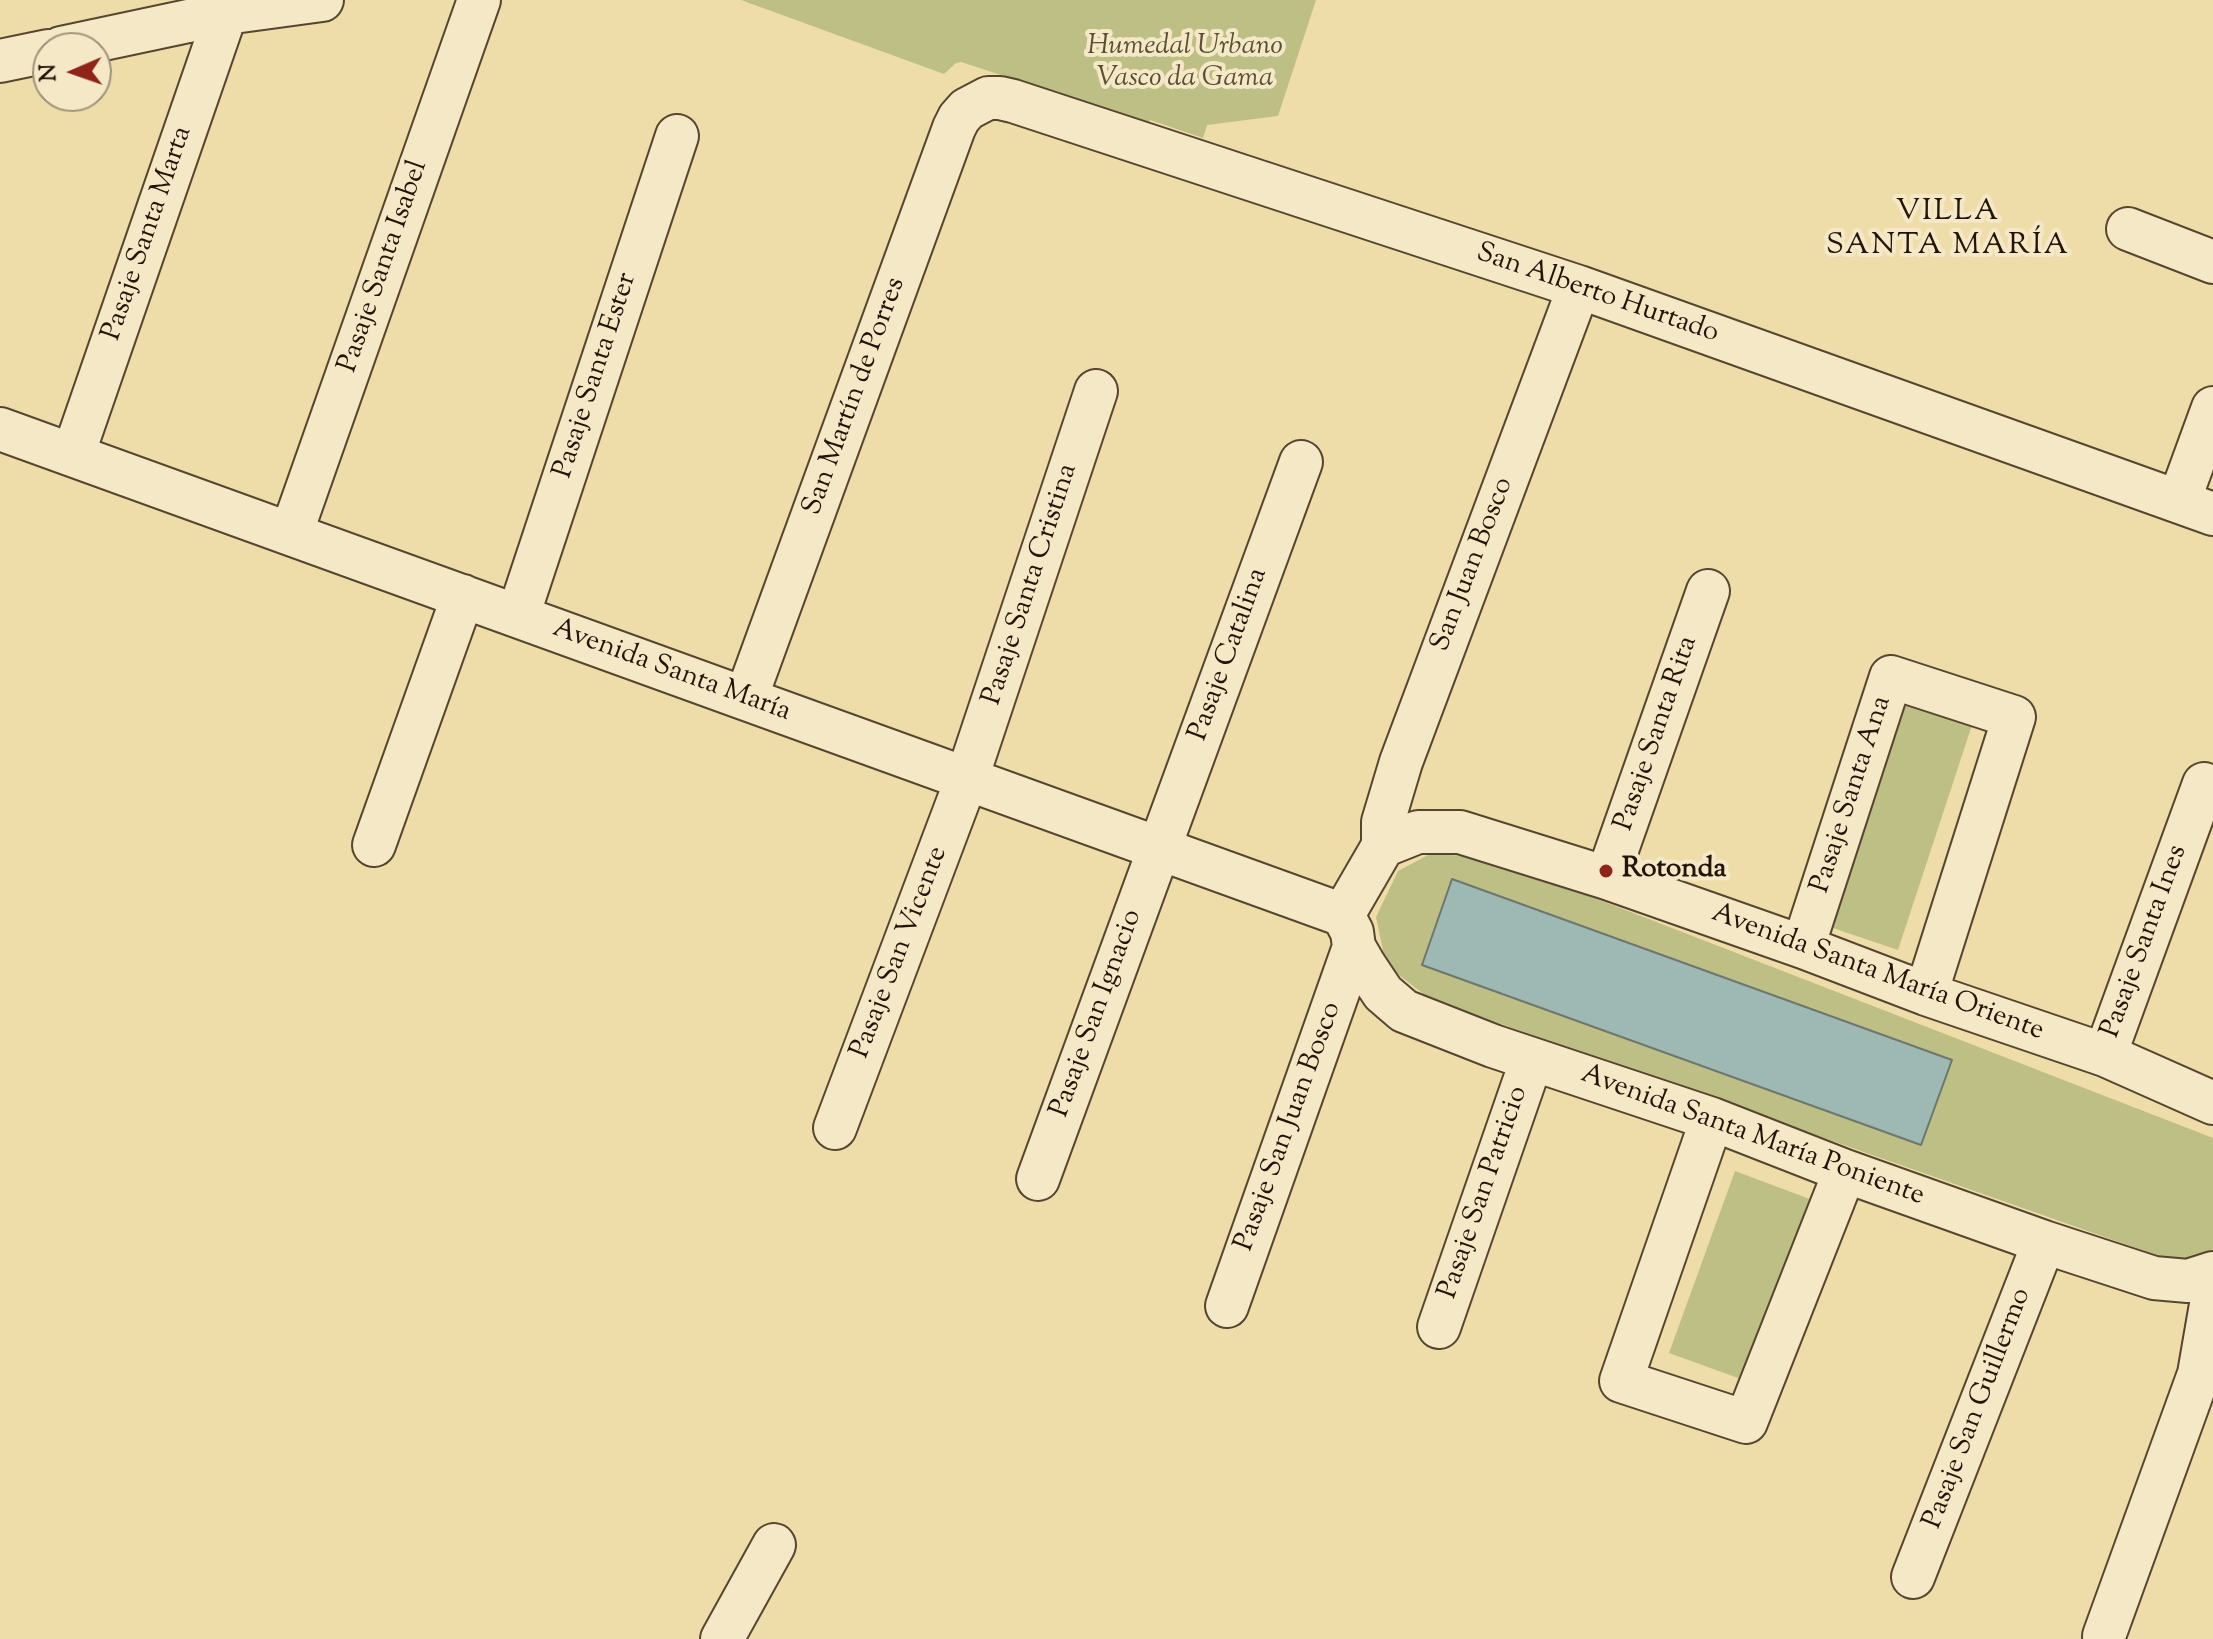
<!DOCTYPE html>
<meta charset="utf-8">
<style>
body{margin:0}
#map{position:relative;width:2213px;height:1639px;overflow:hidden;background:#eedca9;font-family:"Sorts Mill Goudy",serif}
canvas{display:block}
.north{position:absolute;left:32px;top:32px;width:80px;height:80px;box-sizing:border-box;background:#f4e8c7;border:2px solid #a0937a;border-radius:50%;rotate:268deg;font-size:22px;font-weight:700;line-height:32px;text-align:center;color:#231407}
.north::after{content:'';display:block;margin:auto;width:28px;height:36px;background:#8f2418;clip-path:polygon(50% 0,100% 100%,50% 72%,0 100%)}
</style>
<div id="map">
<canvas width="2213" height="1639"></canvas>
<div class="north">N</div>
</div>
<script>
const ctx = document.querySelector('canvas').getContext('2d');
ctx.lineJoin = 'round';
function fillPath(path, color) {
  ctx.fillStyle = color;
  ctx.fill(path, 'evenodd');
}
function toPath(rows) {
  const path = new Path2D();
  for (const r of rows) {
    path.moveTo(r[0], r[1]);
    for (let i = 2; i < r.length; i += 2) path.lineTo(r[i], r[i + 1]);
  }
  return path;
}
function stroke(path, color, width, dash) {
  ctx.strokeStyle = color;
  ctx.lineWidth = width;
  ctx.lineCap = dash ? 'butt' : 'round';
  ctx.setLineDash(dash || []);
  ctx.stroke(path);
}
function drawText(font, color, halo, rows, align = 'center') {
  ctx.font = font + ' "Sorts Mill Goudy",serif';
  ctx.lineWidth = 8;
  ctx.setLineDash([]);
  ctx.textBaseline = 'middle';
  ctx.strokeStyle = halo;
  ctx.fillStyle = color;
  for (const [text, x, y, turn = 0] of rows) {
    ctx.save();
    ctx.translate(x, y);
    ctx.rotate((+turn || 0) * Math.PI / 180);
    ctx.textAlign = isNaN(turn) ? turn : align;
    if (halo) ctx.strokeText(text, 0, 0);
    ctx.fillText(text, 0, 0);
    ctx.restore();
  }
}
const green = toPath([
 [741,0,1316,0,1278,116,1207,125,1203,138,1150,120,1148,123,961,62,956,63,944,74],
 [1903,696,1974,719,1898,950,1827,926],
 [1430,854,1489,857,2213,1138,2213,1249,2198,1256,2170,1260,1430,999,1386,965,1376,917,1398,871],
 [1735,1171,1815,1201,1749,1382,1669,1353]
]);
const water = toPath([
 [1452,879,1952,1060,1921,1145,1422,965,1452,879]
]);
const minor = toPath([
 [61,48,226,13,322,0],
 [0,61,48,51],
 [2128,229,2213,262],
 [0,429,1343,915],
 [73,455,226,13],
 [2179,501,2213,408],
 [291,534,479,0],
 [518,616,677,136],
 [746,698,954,128,959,118,967,109,988,98,1000,98,1013,101,1579,287,2213,514],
 [374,845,463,596],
 [1383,846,1383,822,1401,762,1579,287],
 [1607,878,1708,591],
 [1343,915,1352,932,1354,947,1365,966,1383,993,1404,1011,1493,1046,1712,1119,1845,1171,2044,1242,2154,1278,2188,1281,2213,1273],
 [1343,915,1383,846,1418,832,1460,832,1607,878,1803,947,1926,994,2105,1055,2213,1103],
 [1803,947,1891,677,2014,717,1926,994],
 [2105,1055,2204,784],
 [1712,1119,1621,1381,1746,1422,1845,1171],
 [835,1128,967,778,1096,391],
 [1038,1179,1301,462],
 [1227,1306,1354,947],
 [1439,1327,1532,1059],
 [1913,1577,2044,1242],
 [2104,1636,2199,1374,2213,1293],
 [722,1639,774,1545]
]);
const markers = [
 [1606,871,8,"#8f2418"]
];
const parkNames = [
 ["Humedal Urbano",1185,48],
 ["Vasco da Gama",1185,80]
];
const streetNames = [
 ["Pasaje Santa Marta",149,234,-71],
 ["Pasaje Santa Isabel",385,267,-71],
 ["San Alberto Hurtado",1597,295,19],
 ["Pasaje Santa Ester",597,376,-72],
 ["San Martín de Porres",856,397,-70],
 ["San Juan Bosco",1474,565,-69],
 ["Pasaje Santa Cristina",1032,585,-72],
 ["Pasaje Catalina",1230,655,-70],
 ["Avenida Santa María",671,672,20],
 ["Pasaje Santa Rita",1658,734,-71],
 ["Pasaje Santa Ana",1853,795,-72],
 ["Pasaje Santa Ines",2146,942,-70],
 ["Pasaje San Vicente",901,953,-69],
 ["Avenida Santa María Oriente",1877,974,20],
 ["Pasaje San Ignacio",1098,1014,-70],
 ["Pasaje San Juan Bosco",1290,1127,-70],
 ["Avenida Santa María Poniente",1752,1137,20],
 ["Pasaje San Patricio",1485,1193,-71],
 ["Pasaje San Guillermo",1979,1409,-69]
];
const poiNames = [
 ["Rotonda",1622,871]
];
const neighbourhoodNames = [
 ["VILLA",1948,214],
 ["SANTA MARÍA",1948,248]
];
fillPath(green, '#bebf84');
fillPath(water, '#9eb9b3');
stroke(water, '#6d776e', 2);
stroke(minor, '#564630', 46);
stroke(minor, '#f4e8c7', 42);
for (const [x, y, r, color] of markers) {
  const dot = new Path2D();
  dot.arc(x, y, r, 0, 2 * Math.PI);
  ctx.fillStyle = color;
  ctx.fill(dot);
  stroke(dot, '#f4e8c7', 3);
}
drawText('italic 28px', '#595033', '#f4e8c7', parkNames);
drawText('28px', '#231407', '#f4e8c7', streetNames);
drawText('bold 28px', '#231407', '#f4e8c7', poiNames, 'left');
ctx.letterSpacing = '2px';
drawText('30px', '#231407', '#f4e8c7', neighbourhoodNames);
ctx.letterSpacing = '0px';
</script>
